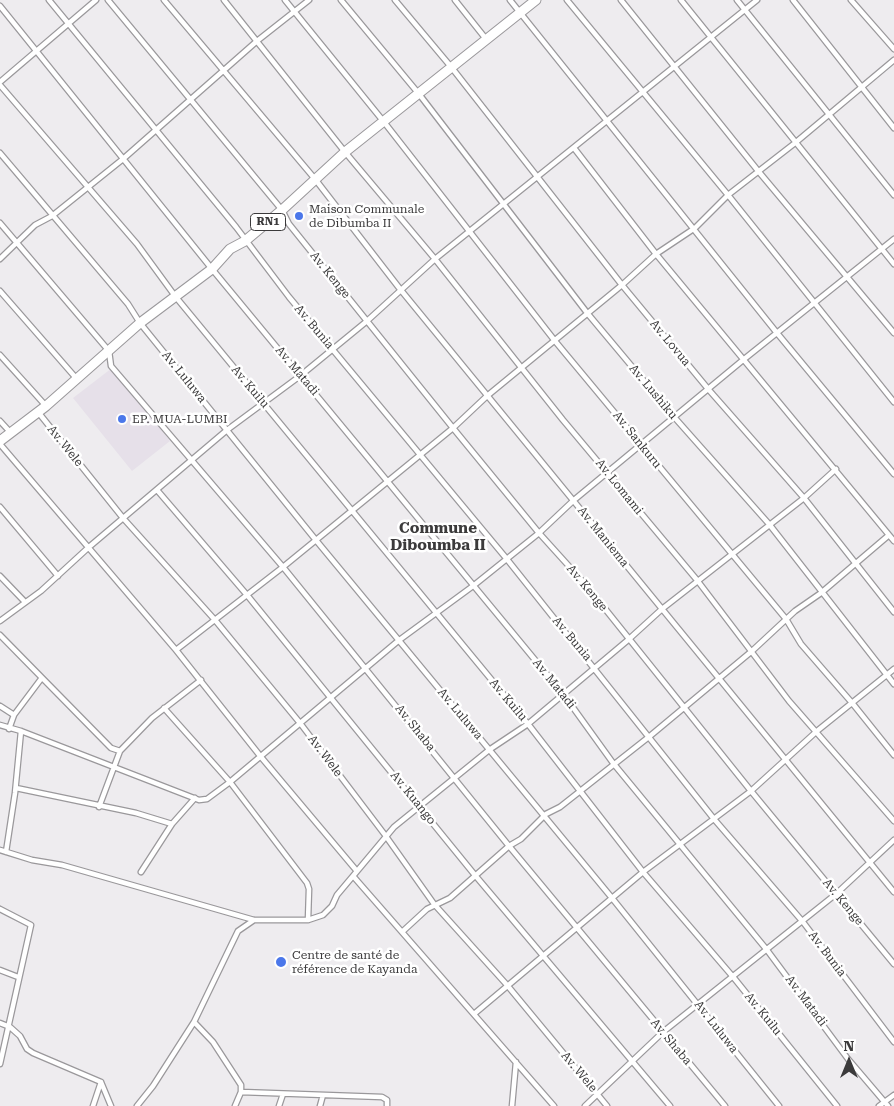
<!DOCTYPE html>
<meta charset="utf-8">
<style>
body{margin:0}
#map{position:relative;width:894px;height:1106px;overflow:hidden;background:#eeecef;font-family:"Roboto Serif",serif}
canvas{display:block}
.north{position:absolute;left:824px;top:1036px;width:50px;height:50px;-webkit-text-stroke:4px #fff;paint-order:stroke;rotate:0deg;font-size:14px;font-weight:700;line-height:20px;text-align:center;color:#3b3a3b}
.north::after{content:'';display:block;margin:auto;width:18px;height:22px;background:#3b3a3b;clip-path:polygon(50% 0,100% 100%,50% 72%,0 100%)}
</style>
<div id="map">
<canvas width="894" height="1106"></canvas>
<div class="north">N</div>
</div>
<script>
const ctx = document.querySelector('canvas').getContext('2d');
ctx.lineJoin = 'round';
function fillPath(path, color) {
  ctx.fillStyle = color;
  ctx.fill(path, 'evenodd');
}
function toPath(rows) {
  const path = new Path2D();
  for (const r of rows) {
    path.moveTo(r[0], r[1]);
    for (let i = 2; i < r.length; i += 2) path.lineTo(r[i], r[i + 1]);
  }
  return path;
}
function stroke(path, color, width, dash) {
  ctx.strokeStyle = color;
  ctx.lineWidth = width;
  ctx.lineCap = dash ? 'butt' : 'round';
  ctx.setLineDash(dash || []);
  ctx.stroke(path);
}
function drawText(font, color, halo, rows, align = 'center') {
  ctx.font = font + ' "Roboto Serif",serif';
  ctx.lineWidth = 5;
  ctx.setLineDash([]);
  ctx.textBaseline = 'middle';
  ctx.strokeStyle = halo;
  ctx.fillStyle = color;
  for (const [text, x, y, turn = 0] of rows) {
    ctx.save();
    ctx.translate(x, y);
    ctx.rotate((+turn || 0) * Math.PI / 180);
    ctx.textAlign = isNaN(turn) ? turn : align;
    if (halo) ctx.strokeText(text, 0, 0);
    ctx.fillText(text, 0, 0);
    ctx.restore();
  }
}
const built = toPath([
 [112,368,170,441,132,471,73,398]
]);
const street = toPath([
 [49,0,236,227,289,297,506,558,714,819,803,922,894,1042],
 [108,0,282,210,289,224,453,428,539,533,586,585,751,791,894,964],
 [164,0,315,179,400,289,894,892],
 [224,0,345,152,435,259,563,420,697,580,789,701,894,821],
 [285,0,384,122,555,341,786,619,801,644,853,704,894,755],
 [341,0,419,94,588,314,675,418,769,524,894,684],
 [395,0,452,68,622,285,709,390,804,498,894,612],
 [455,0,486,39],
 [510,0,777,333,894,474],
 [567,0,728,195,894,402],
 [621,0,759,172,894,333],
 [681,0,894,264],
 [737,0,894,195],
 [793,0,894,128],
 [851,0,894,49],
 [0,6,212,269,564,695,613,763,767,950,848,1059,888,1106],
 [0,82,96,0],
 [0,85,137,244,175,296,528,724,643,872,734,978,837,1106],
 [574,148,656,254,894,541],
 [0,153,128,304,140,323,315,539,612,898,779,1106],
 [0,223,109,351,111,366,283,567,509,846,725,1106],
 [0,259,35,225,52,216,123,159,257,41,309,0],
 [0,291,76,378],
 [0,355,46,406],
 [38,412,123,518,215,620,300,723,385,835,434,904,507,985,607,1106],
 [0,421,11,433],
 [0,444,176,650,261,757,356,870],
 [157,490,247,595,474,874,670,1106],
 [0,507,58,576],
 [0,576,25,602],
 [0,621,41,591,89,547,227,430,300,376,367,321,435,259,757,0],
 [0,635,111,748,120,751],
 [176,650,283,567,453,428,487,396,622,285,656,254,695,228,728,195,795,143,894,60],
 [0,706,14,715],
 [164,708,230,782,307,883,309,889,308,920],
 [0,725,21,731,199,800,207,799,230,782,398,641,473,586,539,533,574,500,743,360,894,239],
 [9,729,14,715,41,679],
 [16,788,136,813,172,824,141,872],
 [99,807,120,751,152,718,201,680],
 [172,824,195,798],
 [0,850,32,860,62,865,254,920,308,920,323,915,332,906,337,895,353,876,554,1106],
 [6,852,15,793,21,731],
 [353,876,394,827,489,750,528,724,628,640,662,609,804,498,836,469],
 [0,909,31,925,0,1064],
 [402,932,427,909,450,898,509,846,521,839,546,814,560,807,650,736,752,651,795,611,821,593,889,535],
 [0,970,18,977],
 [474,1014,643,872,751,791,817,731,894,669],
 [194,1022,213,1042,241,1085,241,1092,235,1106],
 [0,1023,10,1027,20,1036,27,1049,33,1053,101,1082,111,1106],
 [241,1092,382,1097,387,1100,387,1106],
 [93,1106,101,1082],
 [137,1106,153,1086,194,1022,238,931,254,920],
 [279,1106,283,1094],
 [320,1106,323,1095],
 [512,1106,516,1062],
 [585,1106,663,1032,836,894,894,840],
 [879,1106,894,1095]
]);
const highway = toPath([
 [0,441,46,406,140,323,212,269,230,249,245,241,282,210,345,152,536,0]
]);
const markers = [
 [299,216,5,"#4b77ea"],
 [122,419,5,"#4b77ea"],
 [281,962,6,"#4b77ea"]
];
const shields = [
 [268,222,35]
];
const shieldNames = [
 ["RN1",268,222]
];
const poiNames = [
 ["Maison Communale",309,209],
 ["de Dibumba II",309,223],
 ["EP. MUA-LUMBI",132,419],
 ["Centre de santé de",292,955],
 ["référence de Kayanda",292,969]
];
const streetNames = [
 ["Av. Kenge",330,275,51],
 ["Av. Bunia",314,327,50],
 ["Av. Lovua",670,343,50],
 ["Av. Matadi",297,371,50],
 ["Av. Luluwa",184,377,51],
 ["Av. Kuilu",250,387,50],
 ["Av. Lushiku",653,392,50],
 ["Av. Sankuru",637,440,51],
 ["Av. Wele",65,446,51],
 ["Av. Lomami",619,487,51],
 ["Av. Maniema",603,537,51],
 ["Av. Kenge",587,588,50],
 ["Av. Bunia",572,639,50],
 ["Av. Matadi",554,684,51],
 ["Av. Kuilu",508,700,50],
 ["Av. Luluwa",460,714,50],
 ["Av. Shaba",415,728,51],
 ["Av. Wele",325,756,53],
 ["Av. Kuango",413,798,51],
 ["Av. Kenge",843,902,50],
 ["Av. Bunia",827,954,53],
 ["Av. Matadi",806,1001,53],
 ["Av. Kuilu",763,1014,51],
 ["Av. Luluwa",716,1027,52],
 ["Av. Shaba",671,1042,50],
 ["Av. Wele",579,1072,50]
];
const quarterNames = [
 ["Commune",438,529],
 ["Diboumba II",438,546]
];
fillPath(built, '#e6e0e9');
stroke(street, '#9a989b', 7);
stroke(highway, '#9a989b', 11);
stroke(street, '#fff', 4.5);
stroke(highway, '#fff', 9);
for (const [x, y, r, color] of markers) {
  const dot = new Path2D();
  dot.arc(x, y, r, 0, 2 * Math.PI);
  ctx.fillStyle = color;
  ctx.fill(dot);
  stroke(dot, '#fff', 2);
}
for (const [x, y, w] of shields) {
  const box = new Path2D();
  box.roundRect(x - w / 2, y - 8.5, w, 17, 4);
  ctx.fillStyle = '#fff';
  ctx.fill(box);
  stroke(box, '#3b3a3b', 1);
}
drawText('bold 11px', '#3b3a3b', null, shieldNames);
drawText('12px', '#3b3a3b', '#fff', poiNames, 'left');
drawText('12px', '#3b3a3b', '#fff', streetNames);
drawText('bold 15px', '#3b3a3b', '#fff', quarterNames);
</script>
